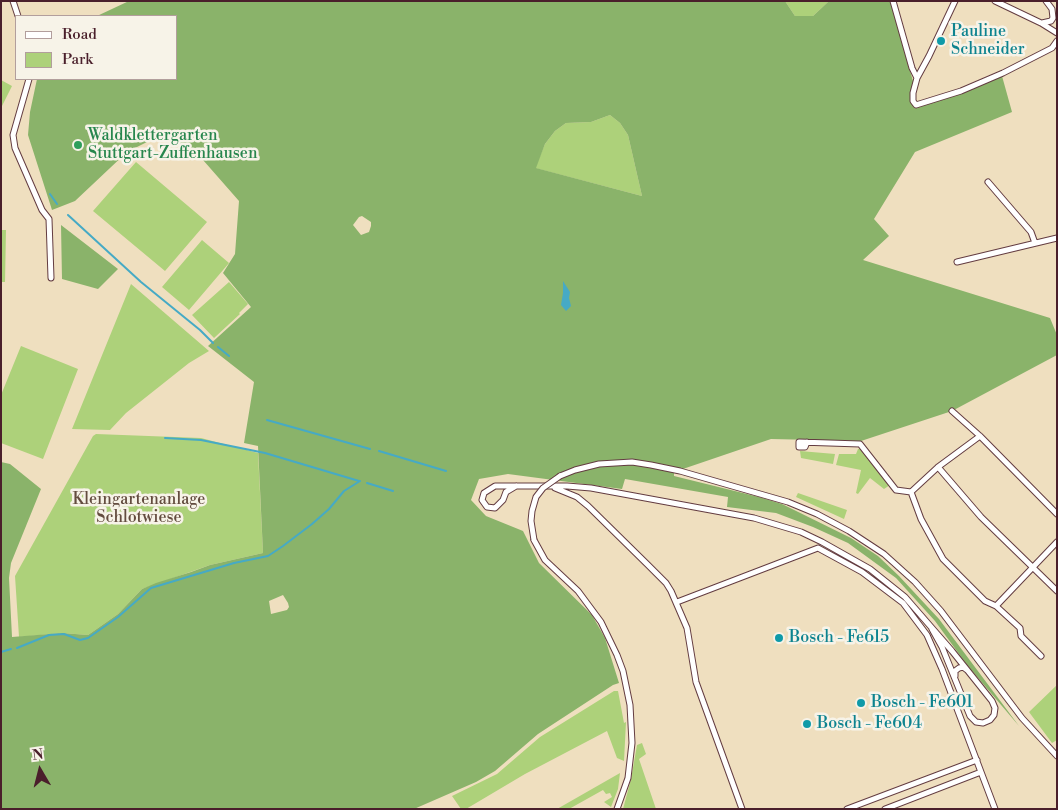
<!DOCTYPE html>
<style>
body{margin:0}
#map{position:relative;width:1058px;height:810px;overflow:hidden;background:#efdfbf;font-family:"Libre Bodoni",serif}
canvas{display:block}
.frame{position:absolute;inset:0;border:2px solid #4a1f2b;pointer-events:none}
.legend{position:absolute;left:15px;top:15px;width:162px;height:65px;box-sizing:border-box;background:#f7f3e8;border:1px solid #b29e9c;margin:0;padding:6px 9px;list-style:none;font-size:15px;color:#4a1f2b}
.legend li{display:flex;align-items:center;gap:10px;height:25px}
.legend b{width:25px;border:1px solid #b29e9c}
.north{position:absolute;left:15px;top:745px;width:50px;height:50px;-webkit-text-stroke:4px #f7f3e8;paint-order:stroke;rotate:352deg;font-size:14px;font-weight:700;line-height:20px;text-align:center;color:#4a1f2b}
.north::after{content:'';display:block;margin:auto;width:18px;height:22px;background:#4a1f2b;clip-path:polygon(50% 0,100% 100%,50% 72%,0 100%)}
</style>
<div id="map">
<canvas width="1058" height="810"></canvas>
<div class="frame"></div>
<ul class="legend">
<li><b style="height:6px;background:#fff"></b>Road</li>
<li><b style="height:14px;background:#add17a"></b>Park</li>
</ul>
<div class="north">N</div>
</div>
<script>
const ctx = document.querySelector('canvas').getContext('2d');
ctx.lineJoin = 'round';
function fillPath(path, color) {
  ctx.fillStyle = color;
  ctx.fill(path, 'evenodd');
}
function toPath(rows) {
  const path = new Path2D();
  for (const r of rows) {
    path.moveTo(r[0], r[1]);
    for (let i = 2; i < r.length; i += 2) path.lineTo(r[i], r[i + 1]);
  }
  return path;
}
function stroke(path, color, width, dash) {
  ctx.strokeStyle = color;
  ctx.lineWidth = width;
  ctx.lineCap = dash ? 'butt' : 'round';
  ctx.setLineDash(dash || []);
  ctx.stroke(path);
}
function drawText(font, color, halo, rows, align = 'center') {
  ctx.font = font + ' "Libre Bodoni",serif';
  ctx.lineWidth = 5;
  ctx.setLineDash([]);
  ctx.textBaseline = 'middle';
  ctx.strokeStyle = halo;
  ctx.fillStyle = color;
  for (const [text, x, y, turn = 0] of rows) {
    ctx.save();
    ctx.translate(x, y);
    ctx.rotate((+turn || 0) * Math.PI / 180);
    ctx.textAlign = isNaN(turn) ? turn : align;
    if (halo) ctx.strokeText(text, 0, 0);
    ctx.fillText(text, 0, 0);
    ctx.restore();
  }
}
const green = toPath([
 [785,1,829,1,813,16,795,16],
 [1,80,12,86,1,108],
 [610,115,620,123,628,135,642,196,535,168,545,144,555,131,566,123,591,122],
 [136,162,207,222,165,271,93,211],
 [1,230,6,230,5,282,1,282],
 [202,240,229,263,189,310,162,287],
 [229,282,248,304,239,313,240,314,214,338,192,315],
 [131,284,209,351,189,363,126,413,110,430,72,429],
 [21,346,78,369,43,459,1,443,1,395],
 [96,434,201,438,258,453,263,553,210,565,142,589,118,614,88,635,62,633,19,637,15,576,93,436],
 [858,449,861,449,890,485,884,489,870,478,858,494,856,493,861,470,836,465,839,454,856,454],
 [800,451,835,454,833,464,801,458],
 [798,493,847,510,844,519,796,497],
 [1057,685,1057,740,1052,743,1029,712],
 [614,691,618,691,624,723,626,722,624,761,617,758,607,731,525,774,466,809,461,809,452,796,497,774,540,737],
 [642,743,646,754,639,759,656,809,623,809,631,779,637,745],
 [620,773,618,789,611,807,604,802,612,797,610,793,606,794,603,790,569,809,557,809]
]);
const forest = toPath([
 [129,1,785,1,795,16,813,16,829,1,890,1,913,81,916,107,959,94,1002,76,1012,112,915,152,874,219,889,236,863,260,1050,318,1057,335,1057,355,952,411,861,441,771,439,674,472,674,476,759,497,782,504,851,538,878,556,899,576,939,619,1019,726,967,665,935,621,896,578,848,543,813,527,776,513,727,507,728,497,625,479,622,489,508,474,479,479,471,500,486,516,523,531,539,563,592,615,605,638,619,683,613,685,538,734,495,771,476,782,414,809,1,809,1,462,10,464,41,489,11,563,9,578,12,637,62,633,88,635,118,614,142,589,156,583,191,572,210,565,263,553,258,446,244,443,254,382,208,346,251,307,223,273,235,254,239,201,196,152,163,134,127,152,75,201,52,210,28,135,30,112,37,79,176,79,176,16,97,16],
 [610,115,620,123,628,135,642,196,536,168,545,144,555,131,566,123,591,122],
 [362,216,371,222,371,226,369,232,361,235,353,225,359,217],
 [283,595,288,603,289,607,287,610,271,614,269,601],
 [61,225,118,269,98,289,62,279]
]);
const water = toPath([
 [563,281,570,292,569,298,571,306,566,311,561,305,563,293]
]);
const stream = toPath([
 [50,194,57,204],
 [68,215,141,282,200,330,213,343],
 [218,347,229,356],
 [267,420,370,449],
 [165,438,201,440,265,453,359,481],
 [379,451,446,471],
 [367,483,393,491],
 [17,648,49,635,64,634,80,640,88,638,118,617,151,588,234,563,268,556,283,546,312,524,329,509,344,491,360,481],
 [1,652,11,649]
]);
const street = toPath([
 [13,1,18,16],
 [893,1,912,68,917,78,913,93,913,101,916,105,961,91,1003,73,1052,48,1057,41],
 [995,1,1041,23,1057,33],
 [1042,23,1051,21,1053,18,1052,9,1046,1],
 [917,78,929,56,955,1],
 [29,79,13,135,15,148,42,210,49,219,51,278],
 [988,182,1031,232,1035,243],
 [957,262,1057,238],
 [952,411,980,436,1057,514],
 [807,442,805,447,799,447,799,442,860,444,896,490,911,492,921,519,943,559,985,601,996,606,1020,628,1021,636,1041,656],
 [938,467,981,517,1057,591],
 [560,476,575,470,599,464,632,462,651,465,680,471,788,502,817,514,849,531,884,554,915,582,941,611,1022,718,1057,756],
 [516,486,506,492,503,500,495,508,487,507,482,500,484,493,495,486,567,486,591,488,754,518,801,532,822,542,870,569,905,597,952,651,992,701,995,708,994,715,990,720,983,723,976,722,970,716,942,647,932,629],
 [555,488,577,497,588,506,648,565,666,583,671,591,687,628,696,682,742,809],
 [911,492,938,467,980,436],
 [534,540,545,560,578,591,601,622,617,655,623,671,630,705,632,743,628,778,617,809],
 [677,602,818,548,862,572,903,603,927,635,942,669,995,809],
 [996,606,1057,542],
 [955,676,955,671,959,668,963,667,967,670],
 [847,809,977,760],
 [885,809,981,772]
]);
const streetBridge = toPath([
 [534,540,531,521,532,511,536,497,543,488,560,476]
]);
const markers = [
 [941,41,5,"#0f9aa8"],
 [78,145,5,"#2e9e5b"],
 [779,638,5,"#0f9aa8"],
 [861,703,5,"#0f9aa8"],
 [807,724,5,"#0f9aa8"]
];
const cultureNames = [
 ["Pauline",951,32],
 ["Schneider",951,50],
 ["Bosch - Fe615",789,638],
 ["Bosch - Fe601",871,703],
 ["Bosch - Fe604",817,724]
];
const leisureNames = [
 ["Waldklettergarten",88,136],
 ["Stuttgart-Zuffenhausen",88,154]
];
const parkNames = [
 ["Kleingartenanlage",139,500],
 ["Schlotwiese",139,518]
];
fillPath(green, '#add17a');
fillPath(forest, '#8ab36a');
fillPath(water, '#46aac5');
stroke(stream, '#46aac5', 2);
stroke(street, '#633c41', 7);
stroke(street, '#fff', 5);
stroke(streetBridge, '#633c41', 7, []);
stroke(streetBridge, '#fff', 5);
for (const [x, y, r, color] of markers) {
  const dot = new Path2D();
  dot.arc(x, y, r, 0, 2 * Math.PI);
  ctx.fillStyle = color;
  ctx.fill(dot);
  stroke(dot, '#f7f3e8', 2);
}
drawText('16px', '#0d838f', '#f7f3e8', cultureNames, 'left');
drawText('16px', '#27864d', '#f7f3e8', leisureNames, 'left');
drawText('16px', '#634c3f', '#f7f3e8', parkNames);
</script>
